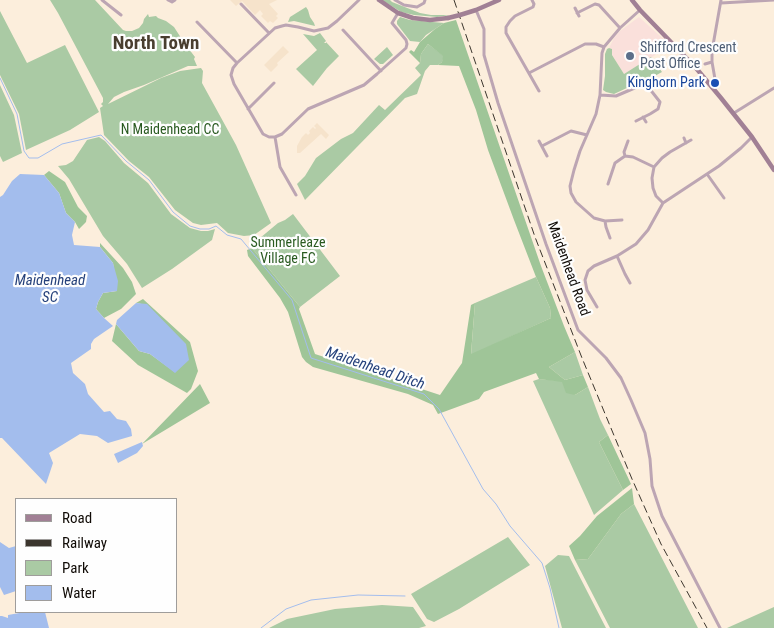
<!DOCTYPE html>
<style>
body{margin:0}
#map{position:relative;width:774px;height:628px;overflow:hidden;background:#fceedc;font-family:"Roboto Condensed",sans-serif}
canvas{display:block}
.legend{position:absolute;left:15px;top:498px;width:162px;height:115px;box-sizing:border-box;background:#fefefe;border:1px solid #9f9d9b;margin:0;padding:6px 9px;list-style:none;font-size:15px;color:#100b06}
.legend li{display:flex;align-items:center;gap:10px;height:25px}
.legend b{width:25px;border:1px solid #9f9d9b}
</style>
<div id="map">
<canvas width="774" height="628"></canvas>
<ul class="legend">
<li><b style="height:6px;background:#a18095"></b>Road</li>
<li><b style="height:6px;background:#3b352d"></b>Railway</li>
<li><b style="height:14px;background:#aacaa4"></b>Park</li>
<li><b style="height:14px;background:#a3bded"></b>Water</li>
</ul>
</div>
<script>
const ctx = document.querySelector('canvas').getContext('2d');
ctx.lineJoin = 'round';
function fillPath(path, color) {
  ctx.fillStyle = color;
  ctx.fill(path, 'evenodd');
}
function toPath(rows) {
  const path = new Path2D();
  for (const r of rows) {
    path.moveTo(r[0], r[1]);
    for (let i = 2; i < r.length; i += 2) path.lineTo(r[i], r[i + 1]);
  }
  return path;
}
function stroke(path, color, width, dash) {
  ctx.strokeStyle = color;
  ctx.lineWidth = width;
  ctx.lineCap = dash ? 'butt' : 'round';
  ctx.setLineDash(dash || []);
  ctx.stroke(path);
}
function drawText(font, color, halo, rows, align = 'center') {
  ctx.font = font + ' "Roboto Condensed",sans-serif';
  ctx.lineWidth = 4.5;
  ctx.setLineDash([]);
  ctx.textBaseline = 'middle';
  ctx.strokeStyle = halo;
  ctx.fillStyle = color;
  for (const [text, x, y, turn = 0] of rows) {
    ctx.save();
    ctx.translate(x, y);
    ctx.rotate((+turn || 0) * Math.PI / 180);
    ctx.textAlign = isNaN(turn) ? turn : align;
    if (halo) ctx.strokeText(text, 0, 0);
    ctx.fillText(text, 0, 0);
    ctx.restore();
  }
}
const commercial = toPath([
 [639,17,669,44,660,50,660,52,624,74,612,55,612,49,609,48,614,38,620,31]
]);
const built = toPath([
 [230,0,277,0,269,4,278,14,276,16,278,18,273,23,270,21,268,23,261,16,263,14,260,10,255,15,242,1,236,6],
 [283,46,289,52,277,63,278,65,271,72,264,65],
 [317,123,329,135,326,139,321,134,300,153,297,153,297,146,302,137,306,133,308,135,310,133,309,131,313,127,315,129,316,128,314,126]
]);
const green = toPath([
 [50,0,95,0,123,30,126,31,132,31,139,28,143,23,144,19,148,14,149,17,156,16,158,18,166,21,174,27,185,44,195,57,194,59,197,66,188,66,144,85,124,92,114,97,108,104,161,78,180,71,201,68,203,71,202,83,236,145,271,223,254,235,244,236,228,233,217,223,201,225,193,223,175,210,149,177,129,161,104,135,100,108,103,106,101,104,103,102,103,98,58,13],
 [382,0,390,0,392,2,420,13,431,15,450,15,437,17,414,15,401,12],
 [306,7,308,10,310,17,314,23,315,26,294,21,288,22,290,17],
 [0,11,27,63,65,45,99,112,70,130,26,150,19,114,0,75],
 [400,17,410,20,444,23,426,35,420,42,410,41,397,24,397,21],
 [320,33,326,41,324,43,326,43,326,42,339,56,327,68,313,86,296,69,317,50,303,34,314,36],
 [428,44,444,56,442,62,438,65,430,65,425,71,417,94,405,98,305,200,297,184,305,176,316,158,341,139,353,133,379,105,385,110,421,75,415,68,420,63,421,54],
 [387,47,393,55,383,64,380,64,374,59],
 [609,48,612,49,612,55,624,74,651,57,662,72,642,83,629,87,614,94,606,92,603,90,605,76,605,54,607,49],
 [0,85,14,115,22,153,3,162,0,156],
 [99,137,105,141,124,163,148,183,171,214,190,228,201,231,208,231,215,229,212,240,172,269,142,288,127,264,103,236,69,179,58,166,66,165,73,161,87,140],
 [293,214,340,276,300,307,252,248,260,238,278,223,285,220],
 [536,277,550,308,551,318,471,355,475,303],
 [575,352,583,375,565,380,549,367],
 [539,379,562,381,575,395,588,387,600,419,608,435,599,442,623,490,594,515,533,381],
 [634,504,698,628,610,628,575,560,588,559,621,514],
 [508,537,530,565,459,609,434,622,427,619,411,594],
 [558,555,569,556,606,628,562,628,545,566],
 [382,605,413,607,426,626,419,628,269,628,287,619,335,609],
 [774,607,774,628,727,628]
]);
const forest = toPath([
 [456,20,541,266,564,326,575,352,549,367,565,380,583,375,588,387,575,395,566,393,562,382,539,379,536,373,484,392,479,399,438,414,433,405,408,394,313,367,306,362,302,357,288,312,280,298,248,256,247,250,252,248,300,307,299,309,315,354,440,395,462,363,471,305,475,303,471,354,551,318,550,308,536,277,514,220,488,150,476,110,459,66,438,65,442,62,443,56,428,44,421,54,420,63,409,52,411,50,414,52,420,42,435,29,444,23],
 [49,171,65,182,78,207,87,216,86,222,79,229,75,222,66,213,59,193,44,175],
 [100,243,123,268,132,282,136,294,121,309,104,318,96,309,98,302,103,293,117,291,113,263,100,247],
 [143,299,190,342,198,371,191,389,187,393,138,365,112,341,116,324,139,351,150,354,175,372,147,305,136,303],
 [200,384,210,403,142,444],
 [608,435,631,484,623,490,599,442],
 [632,488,634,504,621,514,588,559,575,560,569,546,580,536,597,516]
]);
const water = toPath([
 [20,174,44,175,59,193,66,213,75,222,72,235,74,245,100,247,113,263,118,281,117,291,103,293,98,302,96,309,104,318,113,326,94,339,91,344,91,349,71,363,73,373,85,384,88,394,104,412,110,411,117,419,126,421,131,429,132,436,108,443,97,436,80,434,49,453,53,463,46,484,2,438,0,438,0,197,3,195,12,181],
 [136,303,147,304,186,344,189,360,175,373,150,354,139,351,116,324,117,320],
 [142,442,143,446,137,453,118,463,114,454],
 [0,542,9,548,16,546,16,591,4,595,0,587],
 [25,612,45,612,49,628,0,628,0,616,2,616,8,618,8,615]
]);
const stream = toPath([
 [0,78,17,114,24,151,29,158,38,158,62,144,101,135,126,161,149,180,173,212,190,226,200,229,209,229,216,226,227,235,241,239,292,300,311,358,424,394,439,409,483,489,496,504,510,526,542,563,550,588,559,628],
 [261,628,286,609,311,600,358,595,405,596]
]);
const street = toPath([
 [102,0,121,15],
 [168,0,172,2,175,0],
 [359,0,337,21,328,28,314,31,298,27,286,25,282,26,275,28,237,63,233,68,231,75,234,84,263,134,269,137,275,137,282,134,308,109,364,85,377,74,406,48,407,44,406,40,392,23,398,13],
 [395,0,404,5,417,7,424,3,425,0],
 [532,0,534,4,533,7,515,16,510,21,506,27,506,33,539,91],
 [721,3,774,0],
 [241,4,269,33],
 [575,8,579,16],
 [476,10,484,29,484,55,498,103,546,244,578,330,606,358,621,378,631,400,645,433,650,459,652,486,662,516,720,628],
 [577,13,595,4,599,5,620,28],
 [197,22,237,63],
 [343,30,381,71],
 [712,62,712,51,721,0],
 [705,64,712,62,715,79],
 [529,73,585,44,596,44,604,47],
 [600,95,616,96,637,87,646,86,649,88,660,102,658,109,650,114,636,121],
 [248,109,274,83],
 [734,113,774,88],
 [643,117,646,122],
 [275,137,280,167,296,195],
 [684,138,686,143],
 [539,141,547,156],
 [542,146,571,131,587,135],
 [625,156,633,157,654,167],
 [707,174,724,198],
 [608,184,615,163,625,156,624,152,628,141],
 [663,203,656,196,653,188,652,178,654,167,662,158,670,152,691,140],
 [622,220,605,221,594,218,576,202,571,193,570,186,574,170,580,151,596,114,600,95,602,53,604,47,620,28,640,10],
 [605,221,606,227,610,238],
 [617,256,625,274,630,283],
 [597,307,587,290,585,280,588,271,594,266,617,256,636,244,648,230,663,203,719,166,741,148,752,137]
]);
const secondary = toPath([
 [379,0,398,13,413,18,430,20,448,18],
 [632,0,640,10,696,68,721,98,752,137,774,170],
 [460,15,476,10,499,0]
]);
const rail = toPath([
 [454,0,535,237,582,358,632,479,661,544,707,628]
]);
const secondaryBridge = toPath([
 [448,18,460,15]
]);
const markers = [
 [630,56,5,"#5c6f8a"],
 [715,83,5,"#1a4fb4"]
];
const serviceNames = [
 ["Shifford Crescent",640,48],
 ["Post Office",640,64]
];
const transitNames = [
 ["Kinghorn Park",705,83]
];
const parkNames = [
 ["N Maidenhead CC",170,130],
 ["Summerleaze",288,243],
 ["Village FC",288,259]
];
const streetNames = [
 ["Maidenhead Road",568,269,70]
];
const waterNames = [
 ["Maidenhead",50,281],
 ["SC",50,298],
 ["Maidenhead Ditch",375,369,19]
];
const districtNames = [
 ["North Town",156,44]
];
fillPath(commercial, '#fae0db');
fillPath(built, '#f6e3cb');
fillPath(green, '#aacaa4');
fillPath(forest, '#9fc598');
fillPath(water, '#a3bded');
stroke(stream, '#a3bded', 1);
stroke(street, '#bca5b3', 3);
stroke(secondary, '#a18095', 4.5);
stroke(rail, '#3b352d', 1, [8, 4]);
stroke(secondaryBridge, '#a18095', 4.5);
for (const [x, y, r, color] of markers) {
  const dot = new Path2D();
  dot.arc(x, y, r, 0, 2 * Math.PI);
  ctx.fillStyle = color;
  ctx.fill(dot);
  stroke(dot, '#fefefe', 2);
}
drawText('14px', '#4e5e75', '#fefefe', serviceNames, 'left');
drawText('14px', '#164399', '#fefefe', transitNames, 'right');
drawText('14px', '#295a20', '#fefefe', parkNames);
drawText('14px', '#100b06', '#fefefe', streetNames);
drawText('italic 15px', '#25417b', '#fefefe', waterNames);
drawText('bold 19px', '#493e2f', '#fefefe', districtNames);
</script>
